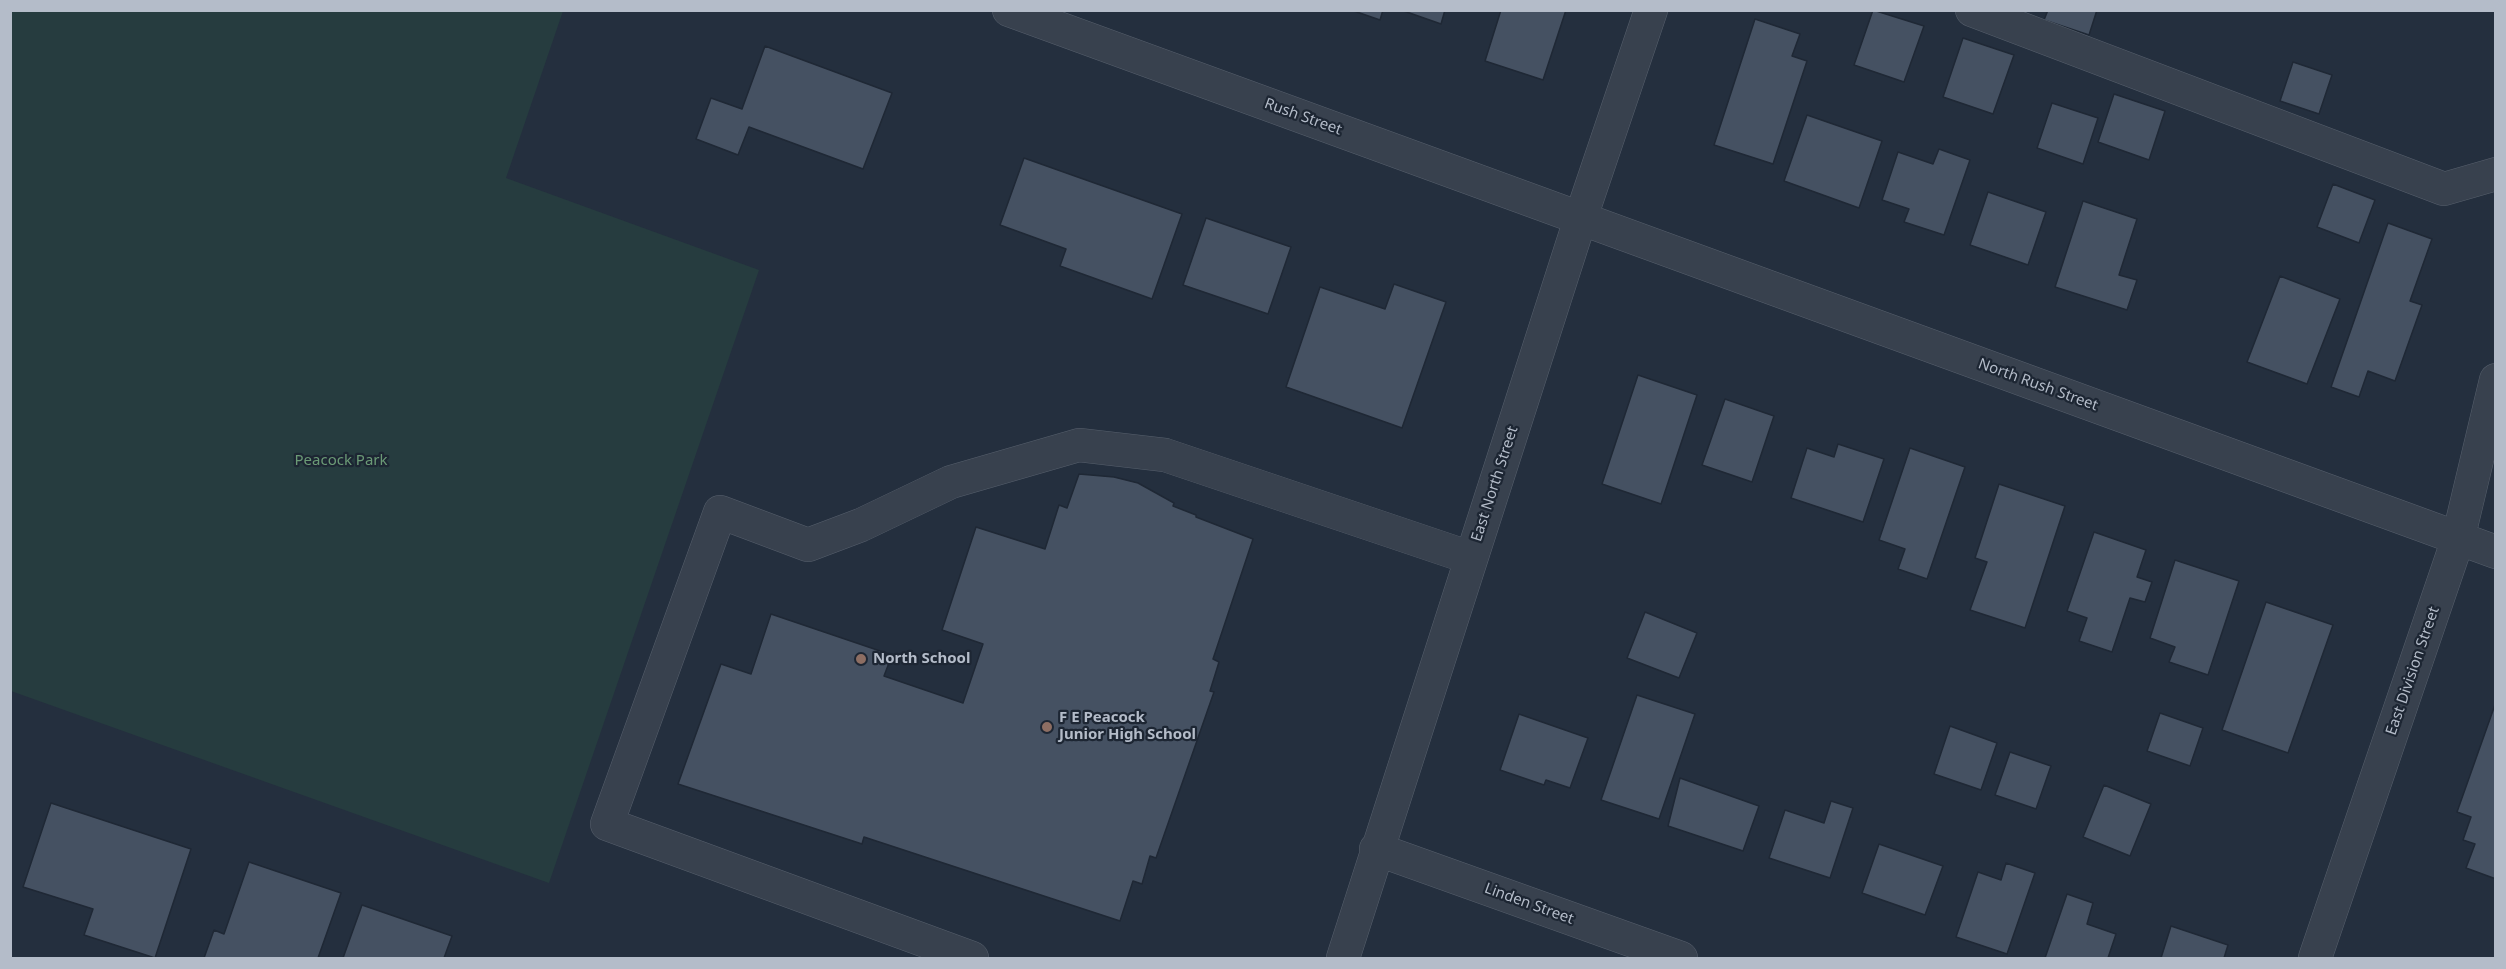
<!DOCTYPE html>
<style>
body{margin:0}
#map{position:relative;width:2506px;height:969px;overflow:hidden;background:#242f3e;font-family:"Noto Sans",sans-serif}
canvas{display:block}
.frame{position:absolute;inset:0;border:12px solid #b4bcc9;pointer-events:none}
</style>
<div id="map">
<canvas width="2506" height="969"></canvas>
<div class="frame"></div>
</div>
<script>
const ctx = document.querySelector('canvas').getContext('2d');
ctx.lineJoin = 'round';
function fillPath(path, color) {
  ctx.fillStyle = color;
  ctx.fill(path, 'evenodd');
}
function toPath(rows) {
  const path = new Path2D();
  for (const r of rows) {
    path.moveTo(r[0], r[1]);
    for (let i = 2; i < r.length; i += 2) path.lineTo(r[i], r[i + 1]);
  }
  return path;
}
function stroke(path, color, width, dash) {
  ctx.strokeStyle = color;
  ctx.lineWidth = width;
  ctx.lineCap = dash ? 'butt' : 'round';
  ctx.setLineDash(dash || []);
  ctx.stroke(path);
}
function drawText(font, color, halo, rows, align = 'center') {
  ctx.font = font + ' "Noto Sans",sans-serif';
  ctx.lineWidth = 4.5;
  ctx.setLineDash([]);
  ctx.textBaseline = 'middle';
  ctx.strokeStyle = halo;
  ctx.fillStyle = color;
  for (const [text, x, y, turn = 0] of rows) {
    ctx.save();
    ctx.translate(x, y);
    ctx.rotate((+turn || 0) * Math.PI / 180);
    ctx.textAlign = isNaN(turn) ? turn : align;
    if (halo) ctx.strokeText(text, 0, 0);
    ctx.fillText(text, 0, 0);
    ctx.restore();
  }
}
const green = toPath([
 [11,10,563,11,506,178,759,270,549,883,11,691]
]);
const building = toPath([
 [1351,10,1383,10,1380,20,1351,10],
 [1401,10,1445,10,1441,24,1401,10],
 [1501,10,1566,10,1543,80,1485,61,1501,10],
 [1873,10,1924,26,1904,82,1854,65,1873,10],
 [2048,10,2097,10,2089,35,2044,20,2048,10],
 [1755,19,1800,34,1792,56,1807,61,1773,164,1714,145,1755,19],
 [1963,38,2014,55,1993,114,1943,97,1963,38],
 [765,46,892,93,863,169,749,127,738,155,696,139,711,98,742,109,765,46],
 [2293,62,2332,75,2319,114,2280,101,2293,62],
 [2114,94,2165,111,2149,160,2098,142,2114,94],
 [2052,103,2098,118,2083,164,2037,148,2052,103],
 [1807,115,1882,141,1859,208,1784,181,1807,115],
 [1939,149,1970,160,1944,235,1904,222,1909,209,1882,200,1898,152,1933,164,1939,149],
 [1024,158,1182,214,1152,299,1060,266,1066,249,1000,225,1024,158],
 [2333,184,2375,200,2359,243,2317,227,2333,184],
 [1988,192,2046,212,2028,265,1970,245,1988,192],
 [2083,201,2137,219,2119,275,2137,280,2127,310,2055,287,2083,201],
 [1206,218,1291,247,1268,314,1183,285,1206,218],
 [2388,223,2432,239,2410,301,2422,305,2395,381,2368,371,2359,397,2331,387,2388,223],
 [2280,276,2340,299,2307,384,2247,362,2280,276],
 [1394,284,1446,302,1402,428,1286,387,1320,287,1385,309,1394,284],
 [1638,375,1697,395,1661,504,1602,484,1638,375],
 [1725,399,1774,416,1752,482,1702,465,1725,399],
 [1838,444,1884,459,1863,522,1791,498,1807,448,1834,457,1838,444],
 [1910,448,1965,467,1927,579,1898,569,1905,549,1879,540,1910,448],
 [1079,474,1114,477,1138,483,1174,503,1173,506,1196,515,1196,517,1253,539,1213,659,1219,662,1210,691,1214,692,1156,858,1150,856,1142,884,1133,881,1120,921,864,837,862,844,678,784,721,664,751,674,771,614,892,655,884,676,963,703,983,644,942,630,976,527,1045,549,1059,505,1067,508,1079,474],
 [1999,484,2065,506,2025,628,1970,610,1987,562,1975,558,1999,484],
 [2094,532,2146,550,2137,577,2152,582,2145,602,2130,598,2112,652,2079,641,2087,618,2067,611,2094,532],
 [2175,560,2239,581,2208,675,2169,662,2175,647,2150,638,2175,560],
 [2266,602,2333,625,2288,753,2222,730,2266,602],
 [1645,612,1697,633,1679,678,1627,658,1645,612],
 [1637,695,1695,714,1659,819,1601,800,1637,695],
 [2496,702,2496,879,2466,868,2475,844,2463,840,2471,817,2457,812,2496,702],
 [2160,713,2203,728,2190,766,2147,751,2160,713],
 [1519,714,1588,738,1570,788,1546,780,1544,785,1500,770,1519,714],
 [1950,726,1997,743,1981,790,1934,774,1950,726],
 [2010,752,2051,766,2036,809,1995,795,2010,752],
 [1680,778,1759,806,1743,851,1668,826,1680,778],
 [2104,785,2151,804,2130,856,2083,837,2104,785],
 [1831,801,1853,808,1830,878,1769,858,1785,810,1824,823,1831,801],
 [51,803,191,849,155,958,84,935,93,909,23,887,51,803],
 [1879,844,1943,866,1925,915,1862,893,1879,844],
 [249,862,341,893,318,958,204,958,214,930,224,934,249,862],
 [2006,863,2035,873,2007,954,1956,937,1978,872,2001,880,2006,863],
 [2067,894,2093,903,2087,924,2116,934,2108,958,2045,958,2067,894],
 [362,905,452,936,444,958,343,958,362,905],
 [2171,926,2228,945,2224,958,2161,958,2171,926]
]);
const minor = toPath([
 [1009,10,2496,552],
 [1972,10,2444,189,2496,174],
 [1376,849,1681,958],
 [972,958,607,824,720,512,808,545,861,525,951,482,1079,445,1165,455,1471,558],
 [1343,958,1581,217,1651,10],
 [2315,958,2458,539,2496,380]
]);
const markers = [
 [861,659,6,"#8d6e63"],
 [1047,727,6,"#8d6e63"]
];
const streetNames = [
 ["Rush Street",1303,117,20],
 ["North Rush Street",2038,385,20],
 ["East North Street",1495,484,-72],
 ["East Division Street",2413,671,-71],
 ["Linden Street",1529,904,20]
];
const parkNames = [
 ["Peacock Park",341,461]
];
const poiNames = [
 ["North School",873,659],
 ["F E Peacock",1059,718],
 ["Junior High School",1059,735]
];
fillPath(green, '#263c3f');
fillPath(building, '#455162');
stroke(building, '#1f2835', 1.5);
stroke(minor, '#565f6c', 34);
stroke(minor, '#38414e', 33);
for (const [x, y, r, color] of markers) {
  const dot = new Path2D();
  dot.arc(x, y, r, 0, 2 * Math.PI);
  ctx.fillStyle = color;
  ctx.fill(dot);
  stroke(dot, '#1d2633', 2);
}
drawText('15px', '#b4bcc9', '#1d2633', streetNames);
drawText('15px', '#6b9a76', '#1d2633', parkNames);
drawText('bold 15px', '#b4bcc9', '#1d2633', poiNames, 'left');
</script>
